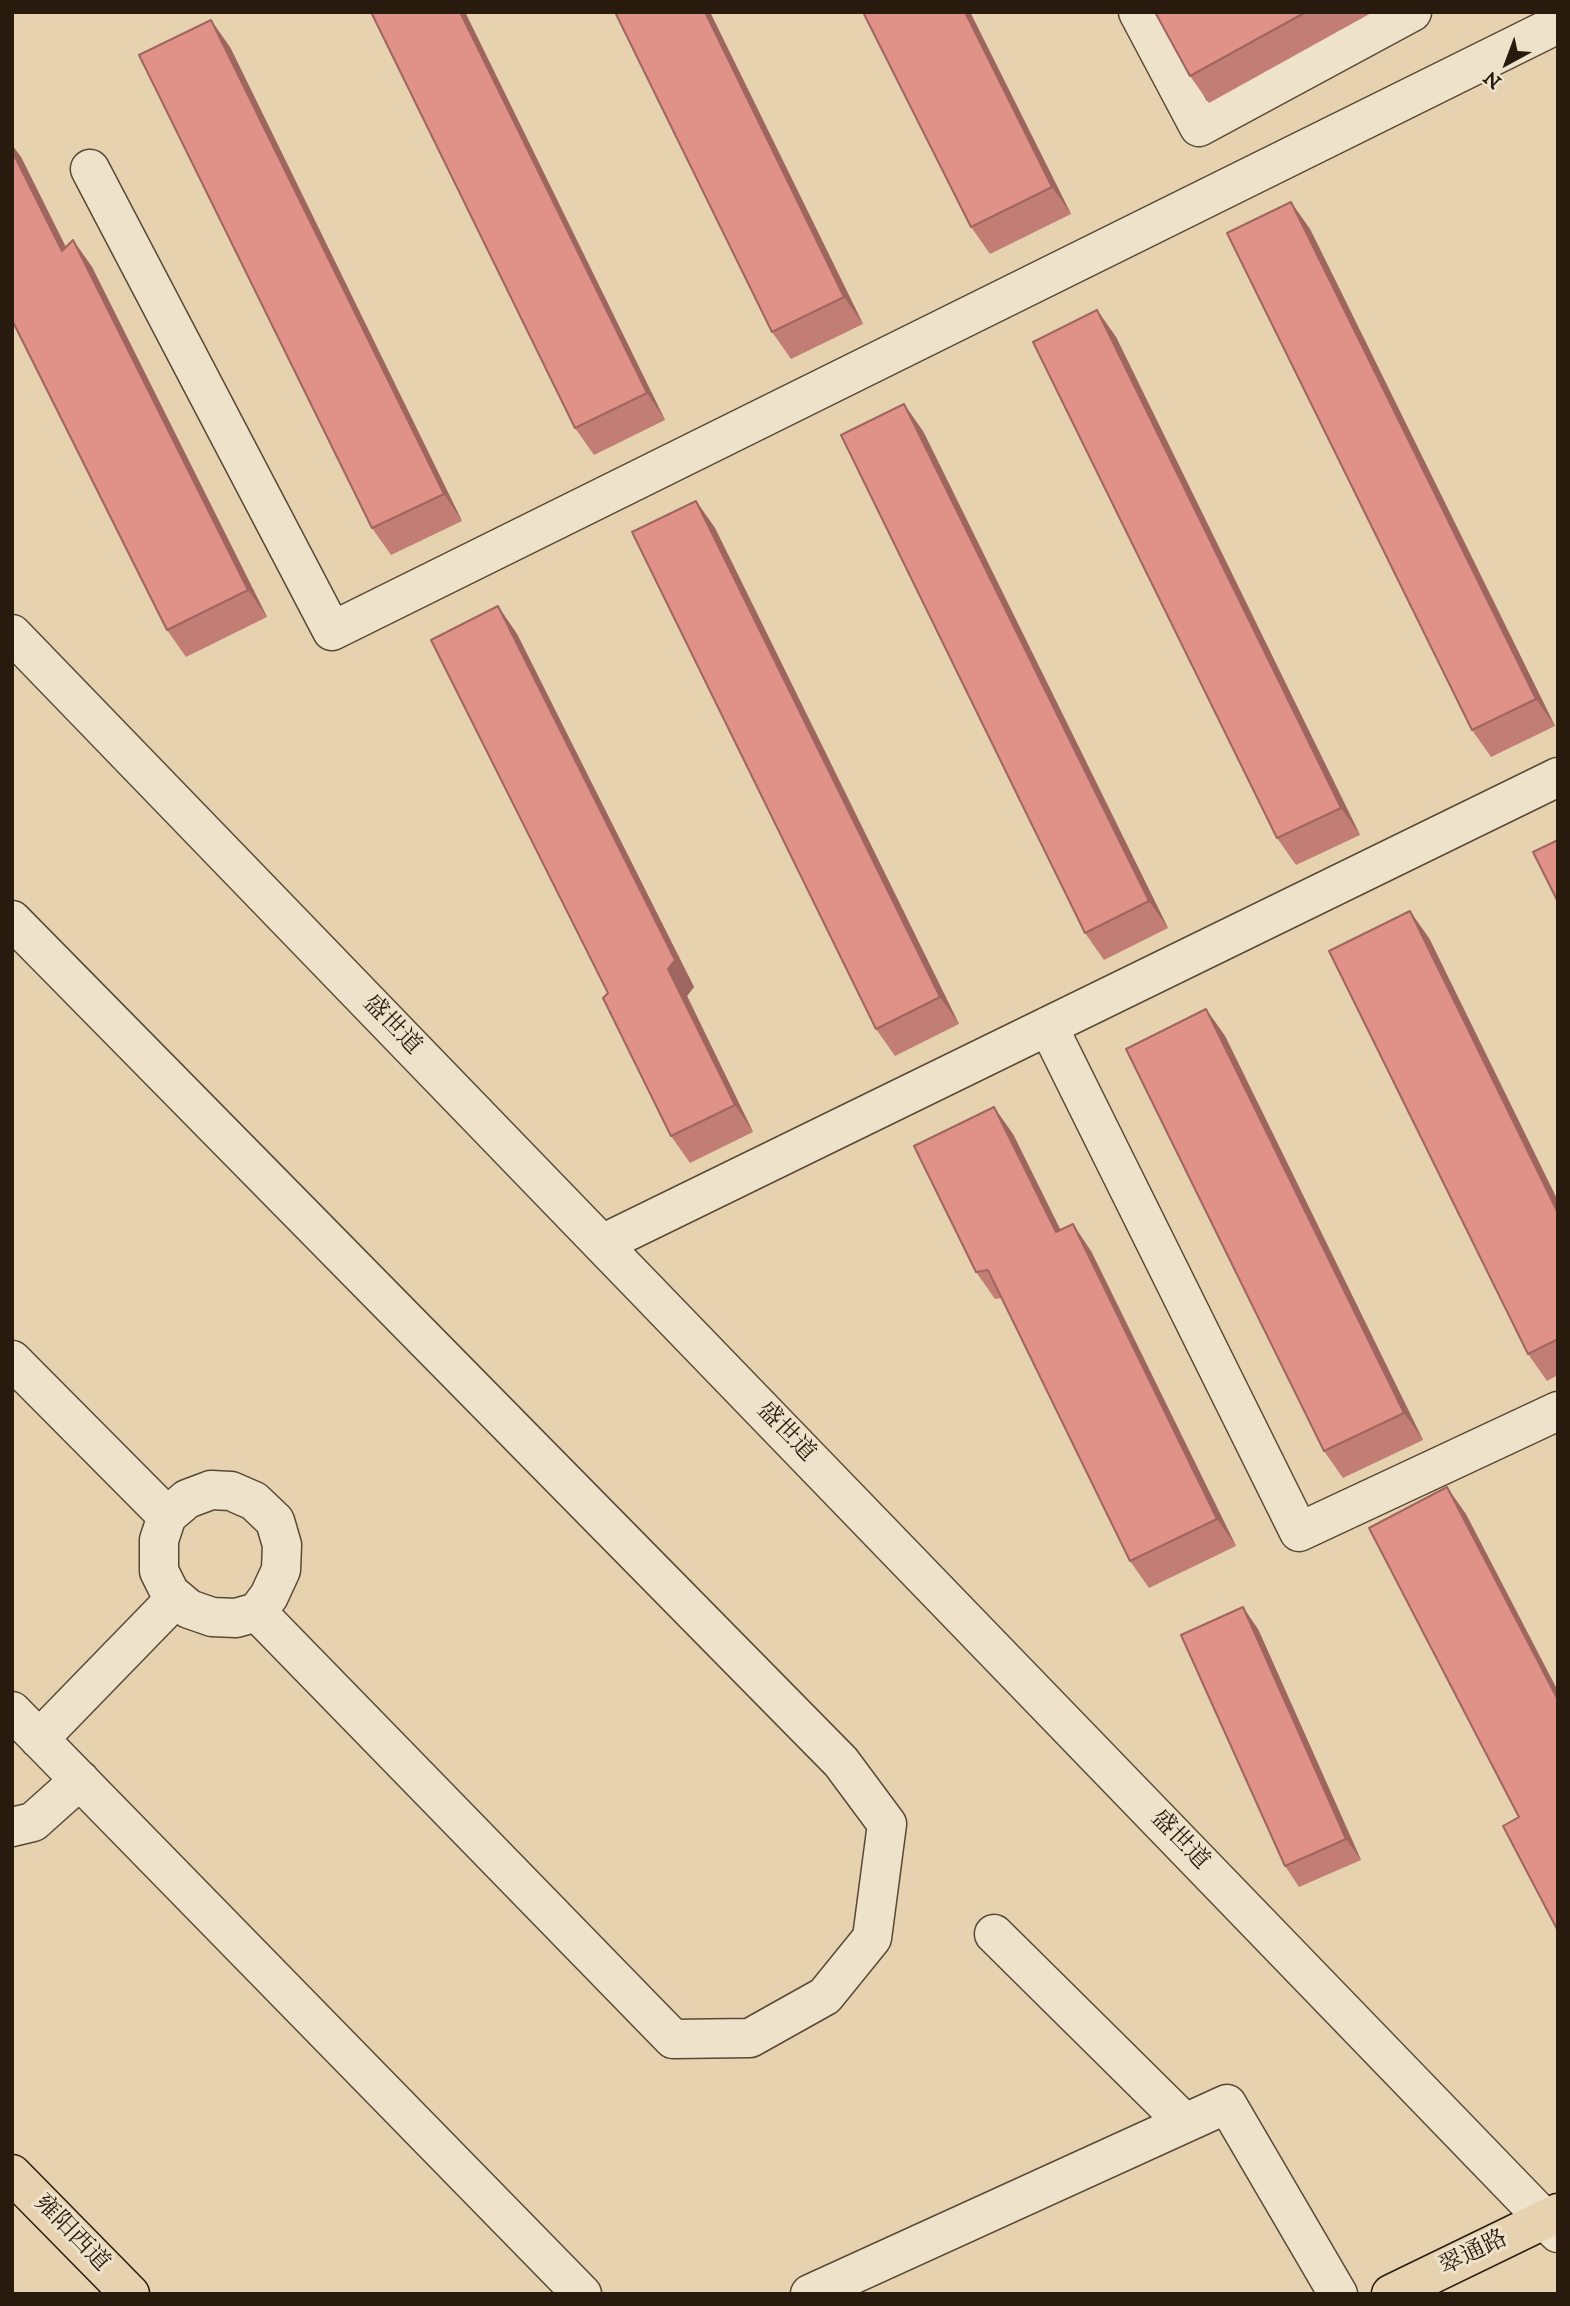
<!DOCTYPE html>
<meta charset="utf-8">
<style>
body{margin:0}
#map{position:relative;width:1570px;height:2306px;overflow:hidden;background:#e6d2af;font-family:"IM FELL DW Pica",serif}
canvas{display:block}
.frame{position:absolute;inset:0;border:14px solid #281b0e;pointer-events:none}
.north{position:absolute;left:1472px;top:28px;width:70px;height:70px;-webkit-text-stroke:5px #efe2cb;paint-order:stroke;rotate:221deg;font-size:19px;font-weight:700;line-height:28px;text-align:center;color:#281b0e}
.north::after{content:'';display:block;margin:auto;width:24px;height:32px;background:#281b0e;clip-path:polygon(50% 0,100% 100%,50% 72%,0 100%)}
</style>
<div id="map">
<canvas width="1570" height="2306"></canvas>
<div class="frame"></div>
<div class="north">N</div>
</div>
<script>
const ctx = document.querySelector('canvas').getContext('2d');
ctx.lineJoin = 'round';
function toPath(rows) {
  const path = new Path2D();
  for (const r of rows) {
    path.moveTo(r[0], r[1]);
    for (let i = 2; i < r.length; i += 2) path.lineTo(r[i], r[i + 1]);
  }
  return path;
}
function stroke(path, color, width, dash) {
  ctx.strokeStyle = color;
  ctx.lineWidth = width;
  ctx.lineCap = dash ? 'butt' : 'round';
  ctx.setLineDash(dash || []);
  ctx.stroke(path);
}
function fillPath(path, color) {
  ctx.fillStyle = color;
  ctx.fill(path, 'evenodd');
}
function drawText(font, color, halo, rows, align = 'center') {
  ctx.font = font + ' "IM FELL DW Pica","Noto Serif SC",serif';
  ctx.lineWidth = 6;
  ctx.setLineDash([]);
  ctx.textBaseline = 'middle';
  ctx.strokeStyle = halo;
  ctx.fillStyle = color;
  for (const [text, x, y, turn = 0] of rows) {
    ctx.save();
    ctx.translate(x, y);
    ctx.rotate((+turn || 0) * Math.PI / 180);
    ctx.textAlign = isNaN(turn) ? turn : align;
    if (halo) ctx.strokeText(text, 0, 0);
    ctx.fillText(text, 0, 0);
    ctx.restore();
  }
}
const minor = toPath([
 [1138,12,1199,127,1412,12],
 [90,169,332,631,1558,24],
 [12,634,1558,2233],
 [12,920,841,1762,887,1824,872,1938,825,1996,750,2038,673,2039,257,1612],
 [1048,1026,1299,1532,1558,1411],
 [602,1244,1558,777],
 [12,1360,167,1516],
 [211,1490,231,1491,254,1501,275,1521,282,1545,281,1570,269,1596,257,1612,236,1618,212,1617,189,1609,170,1593,159,1571,159,1540,167,1516,187,1499,211,1490],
 [12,1711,582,2294],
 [39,1739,176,1598],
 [12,1827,33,1822,80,1780],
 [994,1934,1184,2122],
 [810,2294,1227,2104,1338,2294]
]);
const major = toPath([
 [12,2174,130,2294],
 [1391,2294,1558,2213]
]);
const wall = toPath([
 [465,12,665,420,594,455,575,428],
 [615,12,710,12,863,324,791,359,772,332],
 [863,12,970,12,1071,214,990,254,971,227],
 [1155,12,1373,12,1209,103,1190,76],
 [230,47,462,521,391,555,372,528],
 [12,145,21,157,66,247,73,240,92,267,267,617,186,657,167,630,12,321],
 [1310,229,1555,726,1491,757,1472,730],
 [1097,310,1116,337,1360,835,1296,865,1277,838],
 [923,431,1168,928,1104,960,1085,933],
 [696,501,715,528,959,1024,895,1056,876,1029],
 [498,606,517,634,694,987,687,996,753,1132,690,1163,671,1136,608,993],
 [1429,938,1558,1201,1558,1375,1547,1381,1528,1354],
 [1206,1009,1225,1036,1423,1440,1343,1478,1324,1451],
 [1013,1134,1060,1230,1091,1251,1236,1546,1149,1588,1130,1561,1002,1298,995,1299,976,1272],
 [1258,1629,1361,1860,1299,1887,1285,1866]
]);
const shadedWall = toPath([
 [460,12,465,12,665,420,647,393],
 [705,12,710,12,863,324,844,297],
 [965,12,970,12,1071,214,1052,187],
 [211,20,230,47,462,521,444,494],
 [12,145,21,157,81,278,62,251,12,151],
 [1291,202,1310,229,1555,726,1536,699],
 [73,240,92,267,267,617,248,590],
 [1097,310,1116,337,1360,835,1341,808],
 [904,404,923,431,1168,928,1149,901],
 [696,501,715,528,959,1024,940,997],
 [498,606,517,634,694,987,687,996,753,1132,735,1105,668,969],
 [1410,911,1429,938,1558,1201,1558,1213],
 [1206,1009,1225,1036,1423,1440,1404,1413],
 [994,1107,1013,1134,1075,1259,1056,1232],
 [1073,1224,1091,1251,1236,1546,1217,1519],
 [1447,1487,1466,1514,1558,1691,1558,1700],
 [1243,1607,1258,1629,1361,1860,1346,1839]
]);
const building = toPath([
 [371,12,460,12,647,393,575,428,371,12],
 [615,12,705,12,844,297,772,332,615,12],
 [863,12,965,12,1052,187,971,227,863,12],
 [1155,12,1306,12,1190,76,1155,12],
 [211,20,444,494,372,528,139,55,211,20],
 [12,151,62,251,73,240,248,590,167,630,12,320,12,151],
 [1291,202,1536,699,1472,730,1227,233,1291,202],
 [1097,310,1341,808,1277,838,1033,342,1097,310],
 [904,404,1149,901,1085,933,841,435,904,404],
 [696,501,940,997,876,1029,632,532,696,501],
 [498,606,675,960,668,969,735,1105,671,1136,603,998,608,993,431,640,498,606],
 [1558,840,1558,902,1533,852,1558,840],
 [1410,911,1558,1213,1558,1339,1528,1354,1329,951,1410,911],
 [1206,1009,1404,1413,1324,1451,1126,1049,1206,1009],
 [994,1107,1056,1232,1073,1224,1217,1519,1130,1561,988,1270,976,1272,914,1146,994,1107],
 [1447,1487,1558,1700,1558,1931,1503,1826,1519,1817,1369,1528,1447,1487],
 [1243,1607,1346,1839,1285,1866,1181,1635,1243,1607]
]);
const streetNames = [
 ["盛世道",391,1026,46],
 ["盛世道",785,1433,46],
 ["盛世道",1179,1841,46],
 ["雍阳西道",71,2234,46],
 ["翠通路",1474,2254,-26]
];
stroke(minor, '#584936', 41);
stroke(major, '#281b0e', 41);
stroke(minor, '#efe2cb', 38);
stroke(major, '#e6d2af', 38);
fillPath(wall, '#c27e75');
fillPath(shadedWall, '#9e665f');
fillPath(building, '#e19288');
stroke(building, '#9e665f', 2);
drawText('24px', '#281b0e', '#efe2cb', streetNames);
</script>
